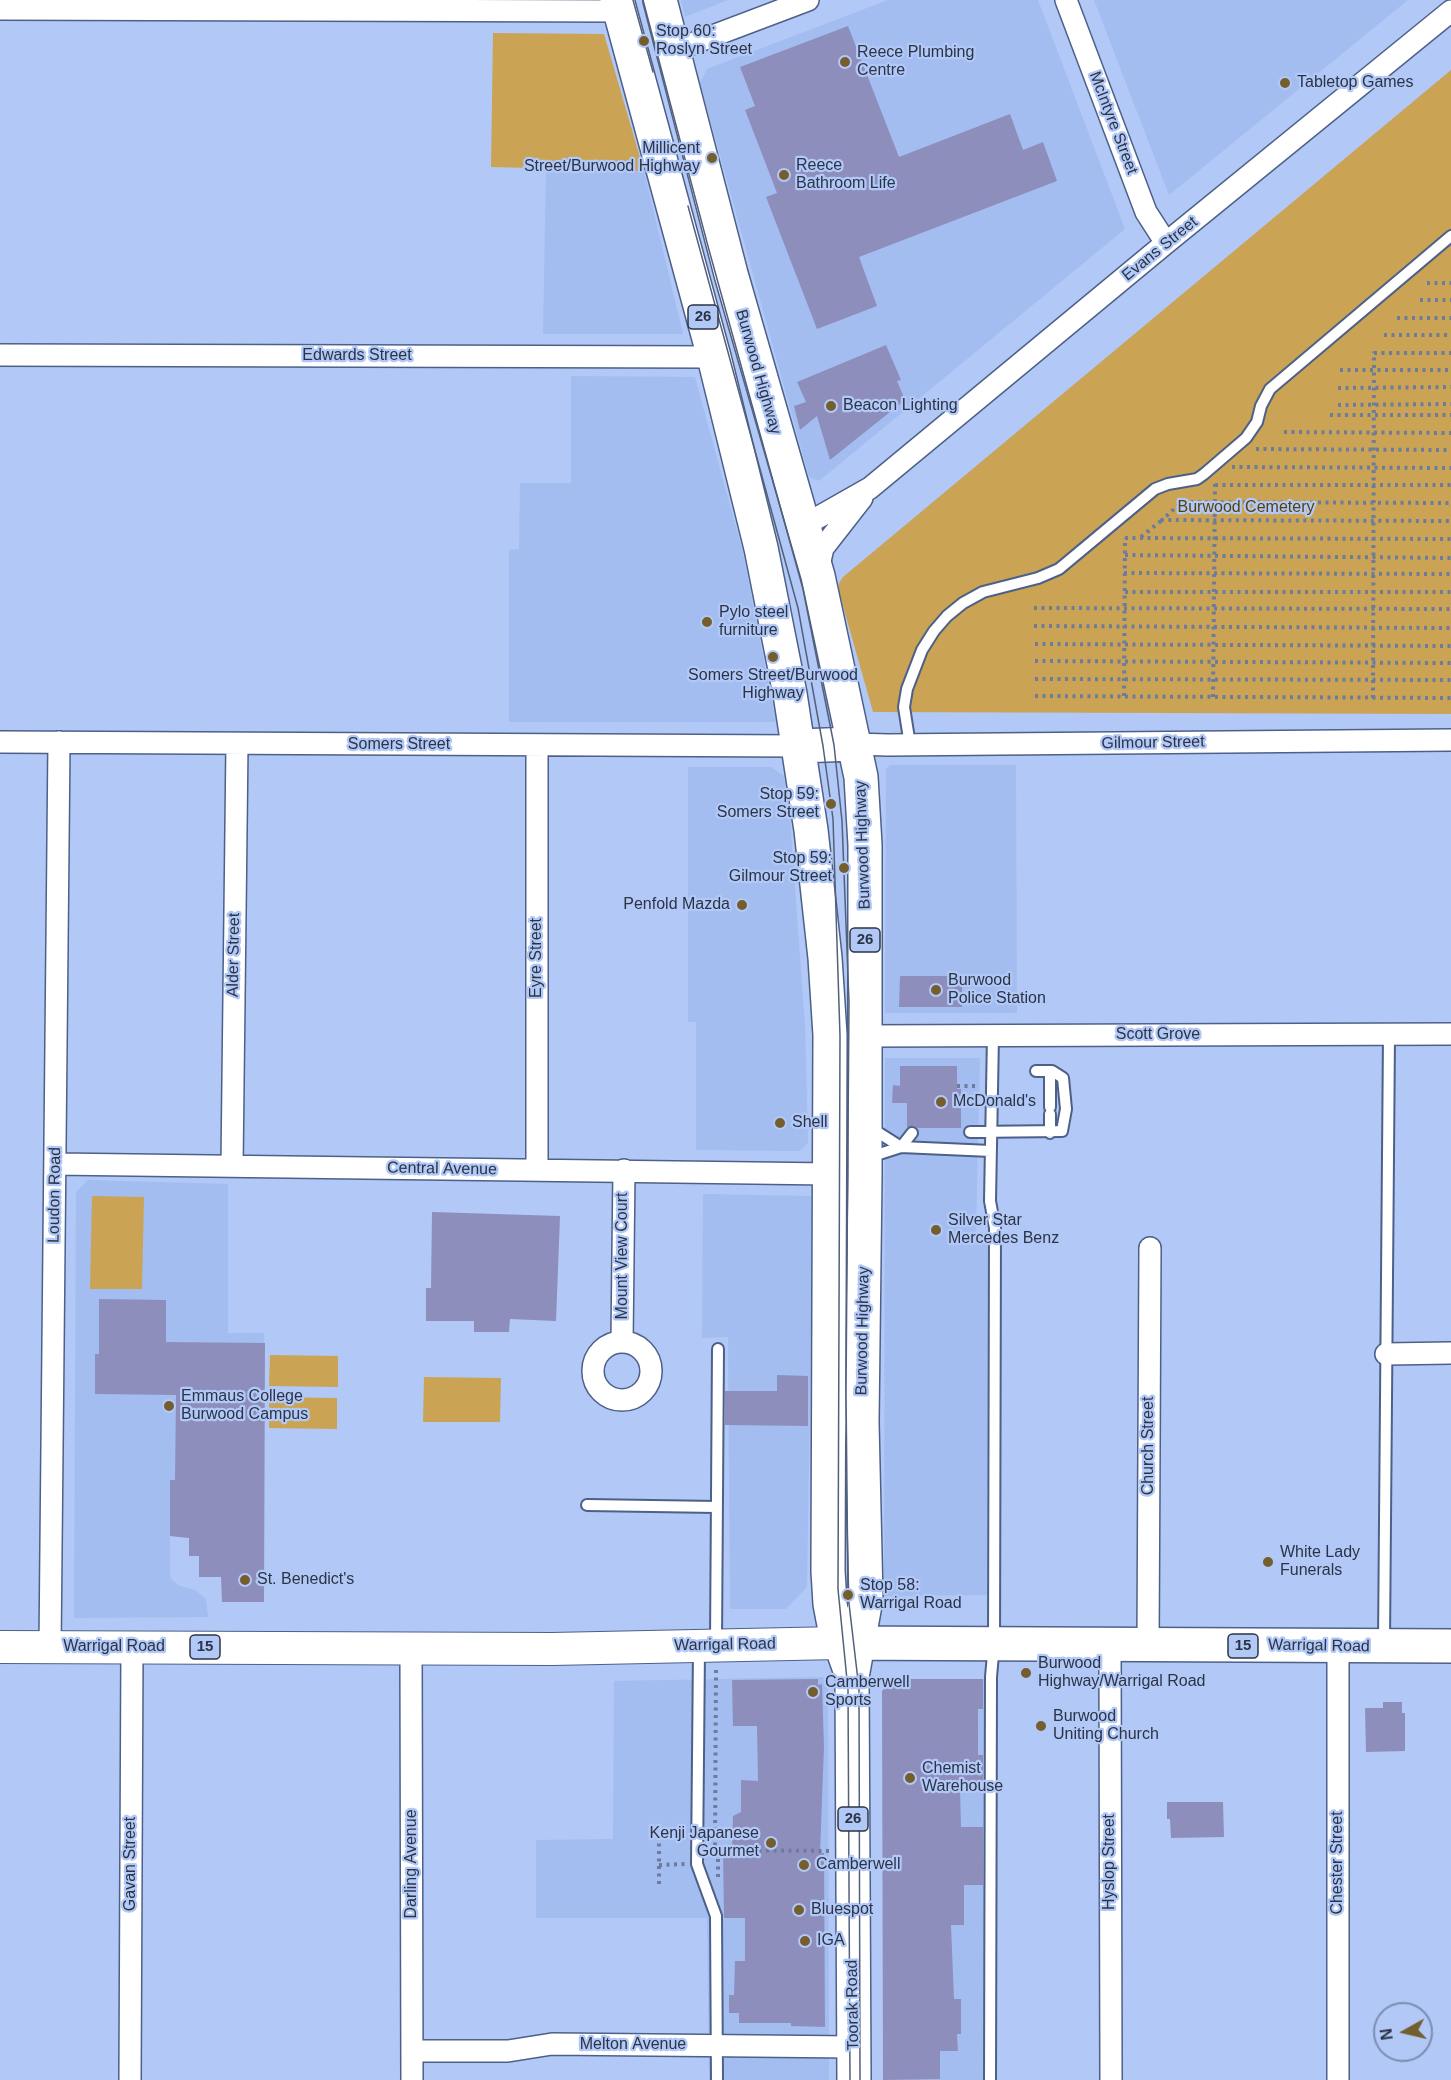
<!DOCTYPE html>
<style>
body{margin:0}
#map{position:relative;width:1451px;height:2080px;overflow:hidden;background:#b2c8f6;font-family:Helvetica,sans-serif}
canvas{display:block}
.north{position:absolute;left:1373px;top:2002px;width:60px;height:60px;box-sizing:border-box;background:#b2c8f6;border:2px solid #7c8db0;border-radius:50%;rotate:262deg;font-size:16px;font-weight:700;line-height:24px;text-align:center;color:#2b3446}
.north::after{content:'';display:block;margin:auto;width:21px;height:27px;background:#745e2e;clip-path:polygon(50% 0,100% 100%,50% 72%,0 100%)}
</style>
<div id="map">
<canvas width="1451" height="2080"></canvas>
<div class="north">N</div>
</div>
<script>
const ctx = document.querySelector('canvas').getContext('2d');
ctx.lineJoin = 'round';
function fillPath(path, color) {
  ctx.fillStyle = color;
  ctx.fill(path, 'evenodd');
}
function toPath(rows) {
  const path = new Path2D();
  for (const r of rows) {
    if (r.length === 3) {
      path.moveTo(r[0] + r[2], r[1]);
      path.arc(r[0], r[1], r[2], 0, 2 * Math.PI);
      continue;
    }
    path.moveTo(r[0], r[1]);
    for (let i = 2; i < r.length; i += 2) path.lineTo(r[i], r[i + 1]);
  }
  return path;
}
function stroke(path, color, width, dash) {
  ctx.strokeStyle = color;
  ctx.lineWidth = width;
  ctx.lineCap = dash ? 'butt' : 'round';
  ctx.setLineDash(dash || []);
  ctx.stroke(path);
}
function drawText(font, color, halo, rows, align = 'center') {
  ctx.font = font + ' Helvetica,sans-serif';
  ctx.lineWidth = 4.5;
  ctx.setLineDash([]);
  ctx.textBaseline = 'middle';
  ctx.strokeStyle = halo;
  ctx.fillStyle = color;
  for (const [text, x, y, turn = 0] of rows) {
    ctx.save();
    ctx.translate(x, y);
    ctx.rotate((+turn || 0) * Math.PI / 180);
    ctx.textAlign = isNaN(turn) ? turn : align;
    if (halo) ctx.strokeText(text, 0, 0);
    ctx.fillText(text, 0, 0);
    ctx.restore();
  }
}
const built = toPath([
 [681,0,728,0,685,17],
 [888,0,1038,0,1125,229,819,481,809,477,700,83,707,69],
 [1094,0,1408,0,1169,195],
 [546,170,644,171,683,334,543,334],
 [571,376,695,377,743,553,776,722,509,722,509,550,519,549,520,483,571,483],
 [890,765,1016,765,1017,1013,885,1013,886,769],
 [688,767,771,767,784,776,790,818,805,1026,808,1143,800,1151,696,1150,696,1022,688,1022],
 [885,1058,980,1058,976,1232,988,1234,987,1595,884,1596],
 [88,1180,228,1184,228,1333,264,1333,264,1469,189,1538,170,1536,170,1575,172,1580,180,1586,195,1590,206,1599,208,1617,74,1618,76,1192],
 [703,1194,813,1196,807,1587,786,1609,730,1609,728,1337,702,1338],
 [823,1677,828,1683,829,2080,709,2080,707,1918,536,1918,536,1840,613,1839,614,1681],
 [895,1679,987,1679,987,2080,886,2080,886,1687]
]);
const green = toPath([
 [493,33,604,34,644,171,491,167],
 [1451,70,1451,714,873,712,839,592,839,583,843,577],
 [92,1196,144,1197,142,1289,90,1289],
 [270,1355,338,1356,338,1387,269,1386],
 [424,1377,501,1378,500,1422,423,1422],
 [269,1397,337,1398,337,1429,269,1428]
]);
const building = toPath([
 [848,26,899,157,1010,114,1023,150,1043,142,1057,181,859,257,877,306,817,329,766,197,777,193,745,110,755,106,740,67],
 [886,345,901,380,897,381,905,400,830,460,817,416,800,430,794,406,806,402,797,382],
 [900,976,962,976,962,1007,899,1007],
 [900,1066,957,1066,957,1089,961,1089,961,1128,917,1128,912,1126,907,1128,907,1103,892,1103,893,1085,900,1086],
 [432,1212,560,1216,556,1321,510,1319,509,1332,474,1332,474,1321,426,1321,426,1288,431,1288],
 [99,1299,166,1300,166,1342,265,1343,264,1602,222,1602,221,1577,199,1577,199,1556,189,1556,189,1538,170,1536,170,1480,175,1480,176,1395,95,1394,95,1354,99,1354],
 [777,1375,808,1376,808,1426,725,1425,725,1391,777,1391],
 [818,1679,818,1685,822,1684,824,1747,820,1853,824,1853,825,2027,791,2026,791,2023,739,2023,739,2013,729,2013,729,1995,734,1995,735,1961,745,1961,745,1918,724,1918,723,1853,732,1853,733,1816,741,1812,741,1780,758,1781,757,1726,733,1726,732,1680],
 [893,1679,983,1679,983,1709,978,1709,978,1755,983,1755,983,1789,960,1789,961,1827,983,1827,983,1885,964,1885,964,1925,951,1925,954,1999,961,1999,961,2034,957,2034,958,2051,940,2051,940,2079,883,2080,882,1691],
 [1383,1702,1402,1702,1402,1713,1405,1713,1405,1751,1366,1752,1365,1708,1383,1708],
 [1167,1802,1223,1802,1224,1837,1171,1838,1170,1819,1167,1819]
]);
const path = toPath([
 [1427,283,1451,283],
 [1420,300,1451,300],
 [1397,318,1451,318],
 [1384,335,1451,335],
 [1340,370,1451,370],
 [1338,388,1451,387],
 [1338,405,1451,404],
 [1330,415,1451,415],
 [1284,432,1451,433],
 [1256,449,1451,450],
 [1232,467,1451,468],
 [1215,485,1451,485],
 [1185,499,1162,520,1451,521],
 [1183,502,1451,503],
 [1141,537,1162,520],
 [1125,538,1451,539],
 [1125,555,1451,558],
 [1124,573,1451,574],
 [1125,592,1451,592],
 [1034,608,1451,609],
 [1034,626,1451,628],
 [1035,644,1451,646],
 [1035,661,1451,663],
 [1035,679,1451,680],
 [1035,696,1451,698],
 [1124,696,1125,538],
 [1213,697,1215,482],
 [1373,698,1374,353,1451,353],
 [957,1086,978,1086],
 [716,1670,715,1847,718,1850],
 [659,1836,659,1887],
 [659,1865,685,1864],
 [718,1877,718,1850,829,1851]
]);
const service = toPath([
 [910,745,904,707,907,689,922,650,934,631,947,616,963,603,983,592,1038,578,1059,569,1155,489,1168,484,1197,479,1204,474,1246,438,1257,422,1261,406,1270,389,1451,236],
 [1050,1107,1050,1071],
 [1050,1114,1050,1133],
 [871,1128,901,1147],
 [970,1132,1062,1131,1066,1109,1063,1078,1052,1071,1036,1071],
 [901,1147,912,1133],
 [870,1157,901,1147,991,1151],
 [587,1505,717,1507],
 [716,1642,718,1349],
 [1384,1643,1389,1034],
 [699,1649,697,1864,716,1916,717,2080],
 [990,2080,991,1677,994,1643,995,1228,990,1201,993,1035]
]);
const minor = toPath([
 [1066,0,1146,212,1166,243],
 [0,9,620,11],
 [673,51,808,0],
 [0,355,714,357],
 [803,526,870,488,1166,243,1451,11],
 [818,570,823,548,862,498],
 [0,742,798,746],
 [854,744,888,745,1451,740],
 [865,1036,1451,1034],
 [55,1164,830,1174],
 [232,1166,237,744],
 [537,1170,537,745],
 [622,1342,624,1170],
 [622,1371,29],
 [1386,1354,1451,1353],
 [1110,1643,1111,2080],
 [1148,1644,1150,1248],
 [50,1647,59,742],
 [411,1647,412,2080],
 [1338,1647,1338,2080],
 [413,2051,508,2051,552,2044,854,2047],
 [130,2080,132,1647]
]);
const primary = toPath([
 [0,1647,552,1649,839,1643]
]);
const trunk = toPath([
 [617,0,714,357,761,548,790,694,811,830,825,958,830,1035,828,1571,830,1604,834,1625,852,1676],
 [660,0,731,274,818,576,861,777,865,845,865,1176,862,1422,866,1599,852,1677,854,2080],
 [798,746,854,744],
 [839,1643,1451,1646]
]);
const tram = toPath([
 [633,0,653,72],
 [643,0,709,250,803,589,834,745,842,821,849,1002,846,1391,848,1595,859,1689,860,2080],
 [688,206,798,608,823,746,833,819,840,1036,838,1589,848,1690,850,2080]
]);
const markers = [
 [644,41,6,"#745e2e"],
 [845,62,6,"#745e2e"],
 [1285,83,6,"#745e2e"],
 [712,158,6,"#745e2e"],
 [784,175,6,"#745e2e"],
 [831,406,6,"#745e2e"],
 [707,622,6,"#745e2e"],
 [773,657,6,"#745e2e"],
 [831,804,6,"#745e2e"],
 [844,868,6,"#745e2e"],
 [742,905,6,"#745e2e"],
 [936,990,6,"#745e2e"],
 [941,1102,6,"#745e2e"],
 [780,1123,6,"#745e2e"],
 [936,1230,6,"#745e2e"],
 [169,1406,6,"#745e2e"],
 [1268,1562,6,"#745e2e"],
 [245,1580,6,"#745e2e"],
 [848,1595,6,"#745e2e"],
 [1026,1673,6,"#745e2e"],
 [813,1692,6,"#745e2e"],
 [1041,1726,6,"#745e2e"],
 [910,1778,6,"#745e2e"],
 [771,1843,6,"#745e2e"],
 [804,1865,6,"#745e2e"],
 [799,1910,6,"#745e2e"],
 [805,1941,6,"#745e2e"]
];
const shields = [
 [703,317,30],
 [865,940,30],
 [1243,1646,30],
 [205,1647,30],
 [853,1819,30]
];
const shieldNames = [
 ["26",703,317],
 ["26",865,940],
 ["15",1243,1646],
 ["15",205,1647],
 ["26",853,1819]
];
const poiNames = [
 ["Stop 60:",656,32],
 ["Roslyn Street",656,50],
 ["Reece Plumbing",857,53],
 ["Centre",857,71],
 ["Tabletop Games",1297,83],
 ["Millicent",700,149,"right"],
 ["Street/Burwood Highway",700,167,"right"],
 ["Reece",796,166],
 ["Bathroom Life",796,184],
 ["Beacon Lighting",843,406],
 ["Pylo steel",719,613],
 ["furniture",719,631],
 ["Somers Street/Burwood",773,676,"center"],
 ["Highway",773,694,"center"],
 ["Stop 59:",819,795,"right"],
 ["Somers Street",819,813,"right"],
 ["Stop 59:",832,859,"right"],
 ["Gilmour Street",832,877,"right"],
 ["Penfold Mazda",730,905,"right"],
 ["Burwood",948,981],
 ["Police Station",948,999],
 ["McDonald's",953,1102],
 ["Shell",792,1123],
 ["Silver Star",948,1221],
 ["Mercedes Benz",948,1239],
 ["Emmaus College",181,1397],
 ["Burwood Campus",181,1415],
 ["White Lady",1280,1553],
 ["Funerals",1280,1571],
 ["St. Benedict's",257,1580],
 ["Stop 58:",860,1586],
 ["Warrigal Road",860,1604],
 ["Burwood",1038,1664],
 ["Highway/Warrigal Road",1038,1682],
 ["Camberwell",825,1683],
 ["Sports",825,1701],
 ["Burwood",1053,1717],
 ["Uniting Church",1053,1735],
 ["Chemist",922,1769],
 ["Warehouse",922,1787],
 ["Kenji Japanese",759,1834,"right"],
 ["Gourmet",759,1852,"right"],
 ["Camberwell",816,1865],
 ["Bluespot",811,1910],
 ["IGA",817,1941]
];
const streetNames = [
 ["McIntyre Street",1113,123,69],
 ["Evans Street",1160,249,-39],
 ["Edwards Street",357,356],
 ["Burwood Highway",758,372,74],
 ["Gilmour Street",1153,743,-1],
 ["Somers Street",399,745],
 ["Burwood Highway",863,845,-92],
 ["Alder Street",234,955,-89],
 ["Eyre Street",537,958,-90],
 ["Scott Grove",1158,1035],
 ["Central Avenue",442,1169,1],
 ["Loudon Road",55,1195,-89],
 ["Mount View Court",623,1256,-90],
 ["Burwood Highway",863,1331,-89],
 ["Church Street",1149,1446,-90],
 ["Warrigal Road",725,1645,-1],
 ["Warrigal Road",1319,1646,1],
 ["Warrigal Road",114,1647],
 ["Hyslop Street",1110,1862,-90],
 ["Chester Street",1338,1863,-90],
 ["Gavan Street",131,1864,-90],
 ["Darling Avenue",412,1864,-90],
 ["Toorak Road",853,2005,-91],
 ["Melton Avenue",633,2045]
];
const parkNames = [
 ["Burwood Cemetery",1246,508]
];
fillPath(built, '#a3bdf0');
fillPath(green, '#caa454');
fillPath(building, '#8e8ebd');
stroke(service, '#4d6088', 14);
stroke(minor, '#4d6088', 24);
stroke(primary, '#4d6088', 34);
stroke(trunk, '#4d6088', 36);
stroke(path, '#6d7c9c', 4, [3, 4.5]);
stroke(service, '#fff', 10);
stroke(minor, '#fff', 21);
stroke(primary, '#fff', 32);
stroke(trunk, '#fff', 33);
stroke(tram, '#53607b', 1.5);
for (const [x, y, r, color] of markers) {
  const dot = new Path2D();
  dot.arc(x, y, r, 0, 2 * Math.PI);
  ctx.fillStyle = color;
  ctx.fill(dot);
  stroke(dot, '#b2c8f6', 2);
}
for (const [x, y, w] of shields) {
  const box = new Path2D();
  box.roundRect(x - w / 2, y - 12, w, 24, 4.5);
  ctx.fillStyle = '#b2c8f6';
  ctx.fill(box);
  stroke(box, '#2b3446', 1.5);
}
drawText('bold 15px', '#2b3446', null, shieldNames);
drawText('16px', '#2b3446', '#b2c8f6', poiNames, 'left');
drawText('16px', '#2b3446', '#b2c8f6', streetNames);
drawText('16px', '#56410e', '#b2c8f6', parkNames);
</script>
